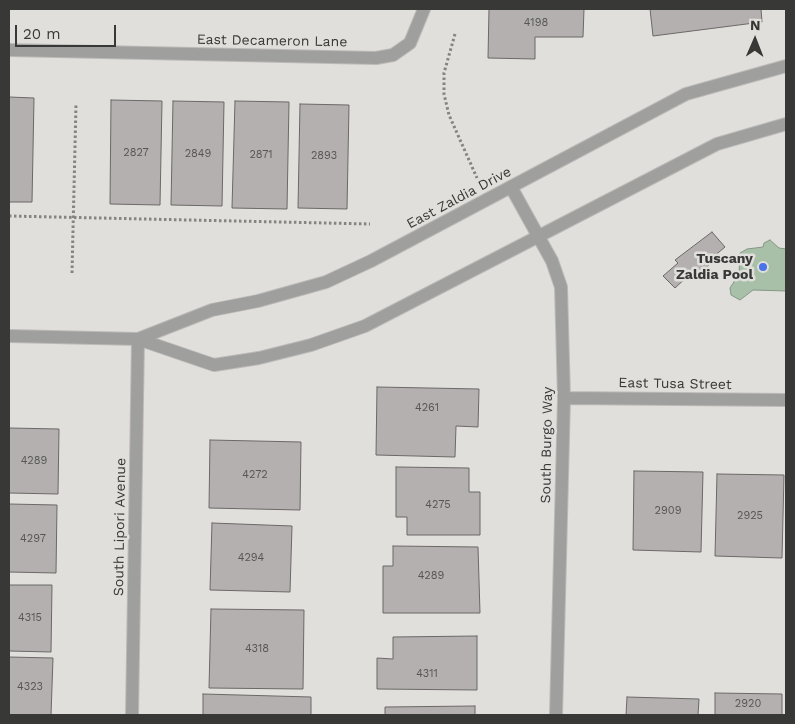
<!DOCTYPE html>
<style>
body{margin:0}
#map{position:relative;width:795px;height:724px;overflow:hidden;background:#e1dfdc;font-family:"Work Sans",sans-serif}
canvas{display:block}
.frame{position:absolute;inset:0;border:10px solid #383837;pointer-events:none}
.north{position:absolute;left:730px;top:15px;width:50px;height:50px;-webkit-text-stroke:4px #e1dfdc;paint-order:stroke;rotate:1deg;font-size:14px;font-weight:700;line-height:20px;text-align:center;color:#383837}
.north::after{content:'';display:block;margin:auto;width:18px;height:22px;background:#383837;clip-path:polygon(50% 0,100% 100%,50% 72%,0 100%)}
.scale{position:absolute;left:15px;top:25px;width:101px;height:22px;box-sizing:border-box;border:2px solid #383837;border-top:0;padding-left:6px;font-size:15px;line-height:18px;white-space:nowrap;color:#383837;-webkit-text-stroke:4px #e1dfdc;paint-order:stroke}
</style>
<div id="map">
<canvas width="795" height="724"></canvas>
<div class="frame"></div>
<div class="north">N</div>
<div class="scale">20 m</div>
</div>
<script>
const ctx = document.querySelector('canvas').getContext('2d');
ctx.lineJoin = 'round';
function fillPath(path, color) {
  ctx.fillStyle = color;
  ctx.fill(path, 'evenodd');
}
function toPath(rows) {
  const path = new Path2D();
  for (const r of rows) {
    path.moveTo(r[0], r[1]);
    for (let i = 2; i < r.length; i += 2) path.lineTo(r[i], r[i + 1]);
  }
  return path;
}
function stroke(path, color, width, dash) {
  ctx.strokeStyle = color;
  ctx.lineWidth = width;
  ctx.lineCap = dash ? 'butt' : 'round';
  ctx.setLineDash(dash || []);
  ctx.stroke(path);
}
function drawText(font, color, halo, rows, align = 'center') {
  ctx.font = font + ' "Work Sans",sans-serif';
  ctx.lineWidth = 5;
  ctx.setLineDash([]);
  ctx.textBaseline = 'middle';
  ctx.strokeStyle = halo;
  ctx.fillStyle = color;
  for (const [text, x, y, turn = 0] of rows) {
    ctx.save();
    ctx.translate(x, y);
    ctx.rotate((+turn || 0) * Math.PI / 180);
    ctx.textAlign = isNaN(turn) ? turn : align;
    if (halo) ctx.strokeText(text, 0, 0);
    ctx.fillText(text, 0, 0);
    ctx.restore();
  }
}
const water = toPath([
 [770,240,779,248,786,249,786,291,753,290,740,300,731,295,730,288,739,274,740,253,747,249,763,247,764,243,770,240]
]);
const building = toPath([
 [489,9,584,9,583,37,535,37,535,59,488,58,489,9],
 [650,9,761,9,762,22,653,36,650,9],
 [9,97,34,98,32,202,9,202,9,97],
 [111,100,162,101,160,205,110,204,111,100],
 [173,101,224,102,222,206,171,205,173,101],
 [235,101,289,102,287,209,232,208,235,101],
 [300,104,349,105,347,209,298,208,300,104],
 [712,232,725,247,706,263,709,265,692,280,688,276,675,288,663,276,678,263,675,260,712,232],
 [377,387,479,389,478,427,456,426,455,457,376,455,377,387],
 [9,428,59,429,58,494,9,493,9,428],
 [210,440,301,442,300,510,209,508,210,440],
 [396,467,469,468,469,492,480,492,480,535,407,535,407,517,396,517,396,467],
 [634,471,703,472,701,552,633,550,634,471],
 [717,474,784,475,782,558,715,556,717,474],
 [9,504,57,505,56,573,9,572,9,504],
 [212,523,292,526,290,592,210,590,212,523],
 [393,546,478,547,480,613,383,613,383,566,393,566,393,546],
 [9,585,52,585,51,652,9,651,9,585],
 [211,609,304,610,303,689,209,688,211,609],
 [477,636,477,690,377,689,377,658,393,659,393,637,477,636],
 [9,657,53,658,51,715,9,715,9,657],
 [715,693,782,694,782,715,715,715,715,693],
 [203,694,311,697,311,715,203,715,203,694],
 [627,697,699,699,698,715,626,715,627,697],
 [475,706,475,715,385,715,385,707,475,706]
]);
const path = toPath([
 [455,34,444,73,444,94,449,115,477,178],
 [9,216,370,224],
 [72,273,76,104]
]);
const minor = toPath([
 [9,50,376,58,393,55,410,43,424,9],
 [511,187,552,261,561,287,564,398,556,715],
 [564,398,786,400],
 [132,715,138,339]
]);
const tertiary = toPath([
 [9,336,138,339,214,365,259,358,311,345,365,326,717,144,786,124],
 [138,339,212,310,258,301,326,282,371,261,686,94,786,66]
]);
const markers = [
 [763,267,5,"#4a73e6"]
];
const numberNames = [
 ["4198",536,23],
 ["2827",136,153],
 ["2849",198,154],
 ["2871",261,155],
 ["2893",324,156],
 ["4261",427,408],
 ["4289",34,461],
 ["4272",255,475],
 ["4275",438,505],
 ["2909",668,511],
 ["2925",750,516],
 ["4297",33,539],
 ["4294",251,558],
 ["4289",431,576],
 ["4315",30,618],
 ["4318",257,649],
 ["4311",427,674],
 ["4323",30,687],
 ["2920",748,704]
];
const streetNames = [
 ["East Decameron Lane",272,41,1],
 ["East Zaldia Drive",459,198,-28],
 ["East Tusa Street",675,384,1],
 ["South Burgo Way",547,445,-89],
 ["South Lipori Avenue",120,527,-89]
];
const poiNames = [
 ["Tuscany",753,259],
 ["Zaldia Pool",753,275]
];
fillPath(water, '#a8c0a8');
stroke(water, '#869786', 1);
fillPath(building, '#b3b0af');
stroke(building, '#6b6867', 1);
stroke(minor, '#bcbab8', 14);
stroke(tertiary, '#bcbab8', 14);
stroke(path, '#858482', 3, [2.5, 2.5]);
stroke(minor, '#9f9f9d', 12);
stroke(tertiary, '#9f9f9d', 12);
for (const [x, y, r, color] of markers) {
  const dot = new Path2D();
  dot.arc(x, y, r, 0, 2 * Math.PI);
  ctx.fillStyle = color;
  ctx.fill(dot);
  stroke(dot, '#e1dfdc', 2);
}
drawText('11px', '#575655', null, numberNames);
drawText('14px', '#383837', '#e1dfdc', streetNames);
drawText('bold 14px', '#383837', '#e1dfdc', poiNames, 'right');
</script>
